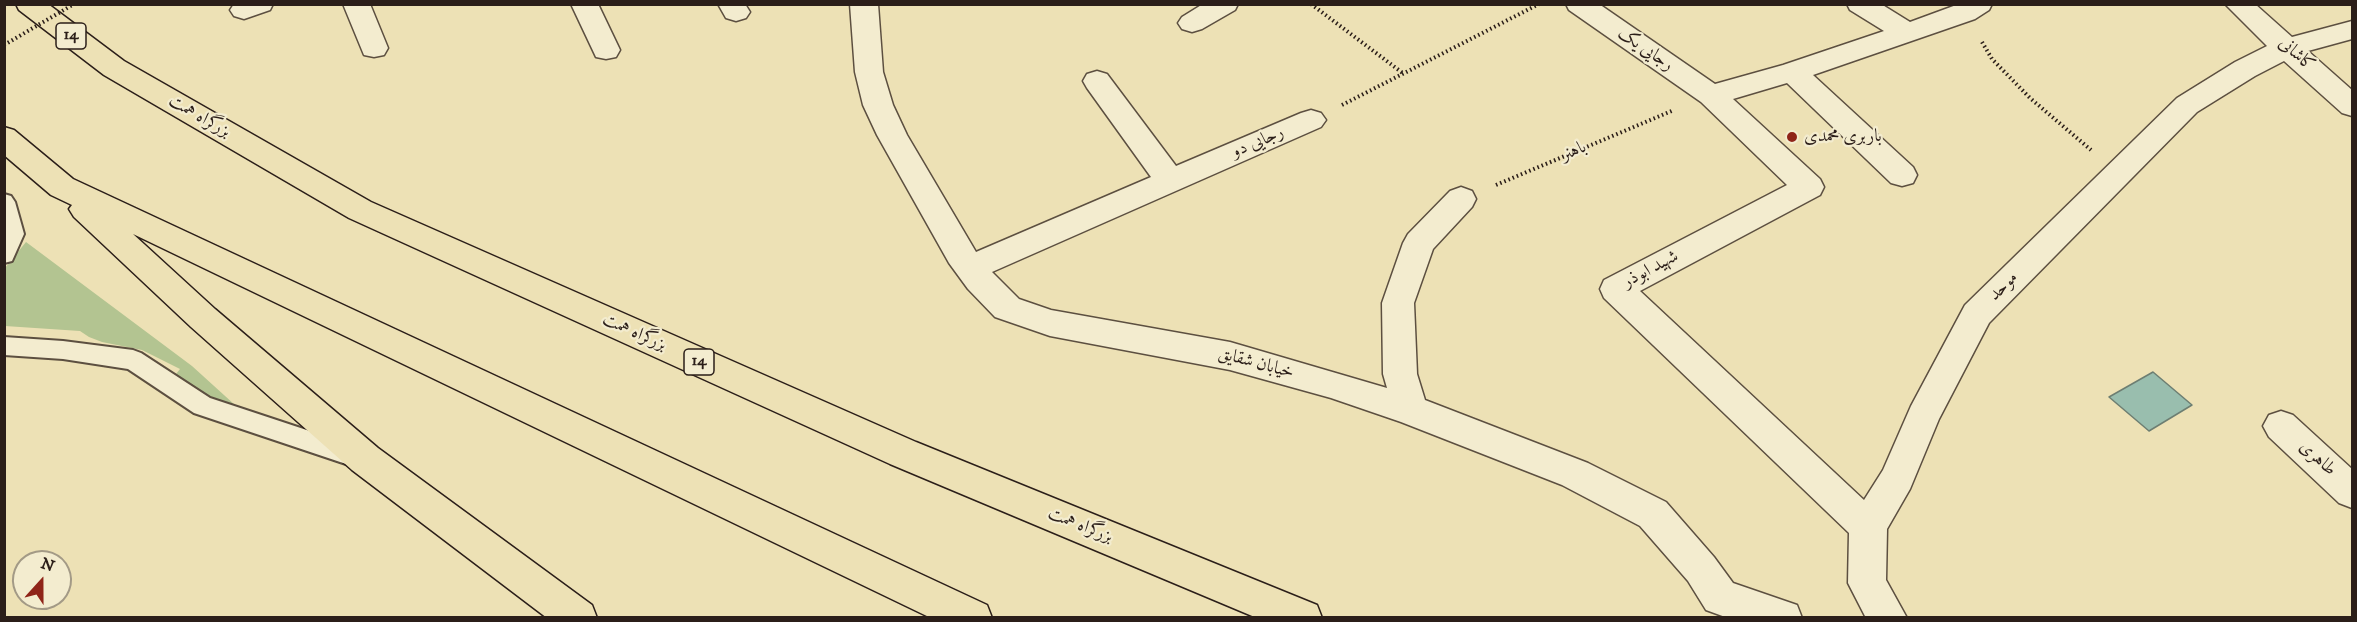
<!DOCTYPE html>
<meta charset="utf-8">
<style>
body{margin:0}
#map{position:relative;width:2357px;height:622px;overflow:hidden;background:#ede1b5;font-family:"IM FELL DW Pica",serif}
canvas{display:block}
.frame{position:absolute;inset:0;border:6px solid #2b1e19;pointer-events:none}
.north{position:absolute;left:12px;top:550px;width:60px;height:60px;box-sizing:border-box;background:#f3eccf;border:2px solid #a39a86;border-radius:50%;rotate:21deg;font-size:16px;font-weight:700;line-height:24px;text-align:center;color:#2b1e19}
.north::after{content:'';display:block;margin:auto;width:21px;height:27px;background:#8f2418;clip-path:polygon(50% 0,100% 100%,50% 72%,0 100%)}
</style>
<div id="map">
<canvas width="2357" height="622"></canvas>
<div class="frame"></div>
<div class="north">N</div>
</div>
<script>
const ctx = document.querySelector('canvas').getContext('2d');
ctx.lineJoin = 'round';
function fillPath(path, color) {
  ctx.fillStyle = color;
  ctx.fill(path, 'evenodd');
}
function toPath(rows) {
  const path = new Path2D();
  for (const r of rows) {
    path.moveTo(r[0], r[1]);
    for (let i = 2; i < r.length; i += 2) path.lineTo(r[i], r[i + 1]);
  }
  return path;
}
function stroke(path, color, width, dash) {
  ctx.strokeStyle = color;
  ctx.lineWidth = width;
  ctx.lineCap = dash ? 'butt' : 'round';
  ctx.setLineDash(dash || []);
  ctx.stroke(path);
}
function drawText(font, color, halo, rows, align = 'center') {
  ctx.font = font + ' "IM FELL DW Pica",Amiri,serif';
  ctx.lineWidth = 4.5;
  ctx.setLineDash([]);
  ctx.textBaseline = 'middle';
  ctx.strokeStyle = halo;
  ctx.fillStyle = color;
  for (const [text, x, y, turn = 0] of rows) {
    ctx.save();
    ctx.translate(x, y);
    ctx.rotate((+turn || 0) * Math.PI / 180);
    ctx.textAlign = isNaN(turn) ? turn : align;
    if (halo) ctx.strokeText(text, 0, 0);
    ctx.fillText(text, 0, 0);
    ctx.restore();
  }
}
const green = toPath([
 [26,242,192,366,246,415,172,379,180,369,142,350,102,342,89,337,80,331,5,326,4,273,6,271,5,268]
]);
const water = toPath([
 [2153,372,2192,405,2149,431,2109,397,2153,372]
]);
const path = toPath([
 [1311,4,1404,74],
 [1982,42,1992,59,2030,98,2091,150],
 [1342,105,1539,4],
 [1496,185,1674,110]
]);
const service = toPath([
 [4,194,11,196,15,202,24,234,12,261,4,263,4,194],
 [4,337,63,341,133,350,141,353,210,398,364,449,367,456,364,463,355,467,194,413,128,369,63,359,4,355,4,337]
]);
const minor = toPath([
 [234,4,273,4,270,10,244,19,234,16,230,10,234,4],
 [343,4,370,4,388,48,384,55,374,57,364,55,343,4],
 [571,4,598,4,620,50,616,57,606,59,596,57,571,4],
 [718,4,745,4,750,12,746,18,736,21,726,18,718,4],
 [850,4,878,4,883,72,893,105,907,135,976,252,1151,177,1087,88,1083,81,1087,74,1097,71,1107,74,1176,166,1301,113,1311,110,1321,113,1326,120,1321,127,992,272,1019,299,1051,310,1230,342,1387,388,1383,374,1382,303,1403,243,1408,234,1450,191,1461,187,1472,191,1476,199,1472,207,1433,249,1414,303,1417,374,1425,400,1588,463,1666,502,1714,557,1733,583,1797,605,1802,618,1728,618,1706,610,1688,581,1640,526,1562,485,1401,422,1331,398,1230,370,1050,336,995,317,968,289,949,263,877,135,863,105,855,72,850,4],
 [1203,4,1238,4,1235,10,1202,29,1192,32,1182,29,1178,23,1182,17,1203,4],
 [1566,4,1599,4,1715,84,1783,65,1884,31,1850,10,1847,4,1881,4,1910,22,1959,4,1992,4,1989,10,1975,19,1813,75,1913,167,1917,175,1913,183,1902,186,1891,183,1787,83,1733,99,1820,179,1824,187,1820,195,1640,291,1864,500,1883,470,1911,406,1965,305,2177,98,2235,62,2267,46,2225,4,2255,4,2292,37,2352,21,2352,39,2308,51,2352,90,2352,116,2342,113,2284,61,2255,76,2197,112,1989,323,1939,419,1910,489,1887,529,1886,580,1907,618,1866,618,1848,583,1849,533,1604,298,1600,289,1604,280,1787,185,1701,102,1569,10,1566,4],
 [2281,411,2293,415,2352,469,2352,508,2339,503,2269,437,2263,426,2269,415,2281,411]
]);
const trunk = toPath([
 [16,4,48,4,124,61,371,202,916,442,1317,605,1322,618,1257,618,890,464,349,218,104,75,19,10,16,4],
 [4,127,14,130,73,179,987,605,992,618,931,618,133,234,215,309,378,448,592,605,597,618,547,618,352,470,191,327,74,217,69,209,72,205,51,195,4,155,4,127]
]);
const pathBridge = toPath([
 [4,45,74,4]
]);
const markers = [
 [1792,137,6,"#8f2418"]
];
const shields = [
 [71,36,30],
 [699,362,30]
];
const shieldNames = [
 ["14",71,36],
 ["14",699,362]
];
const streetNames = [
 ["رجایی یک",1645,50,34],
 ["کاشانی",2296,55,42],
 ["بزرگراه همت",199,117,30],
 ["رجایی دو",1258,143,-23],
 ["باهنر",1574,152,-23],
 ["شهید ابوذر",1651,270,-28],
 ["موحد",2004,287,-45],
 ["بزرگراه همت",634,333,24],
 ["خیابان شقایق",1256,364,15],
 ["طاهری",2317,459,42],
 ["بزرگراه همت",1080,526,22]
];
const poiNames = [
 ["باربری محمدی",1804,137]
];
fillPath(green, '#b3c491');
fillPath(water, '#99beae');
stroke(water, '#6d7e72', 1.5);
stroke(service, '#5c4f40', 4);
stroke(minor, '#5c4f40', 3);
stroke(trunk, '#2b1e19', 3);
stroke(path, '#2b1e19', 4, [1.5, 3]);
fillPath(service, '#f3eccf');
fillPath(minor, '#f3eccf');
fillPath(trunk, '#ede1b5');
stroke(pathBridge, '#2b1e19', 4, [1.5, 3]);
for (const [x, y, r, color] of markers) {
  const dot = new Path2D();
  dot.arc(x, y, r, 0, 2 * Math.PI);
  ctx.fillStyle = color;
  ctx.fill(dot);
  stroke(dot, '#f3eccf', 2);
}
for (const [x, y, w] of shields) {
  const box = new Path2D();
  box.roundRect(x - w / 2, y - 13, w, 26, 4.5);
  ctx.fillStyle = '#f3eccf';
  ctx.fill(box);
  stroke(box, '#2b1e19', 1.5);
}
drawText('bold 16px', '#2b1e19', null, shieldNames);
drawText('18px', '#2b1e19', '#f3eccf', streetNames);
drawText('18px', '#2b1e19', '#f3eccf', poiNames, 'left');
</script>
